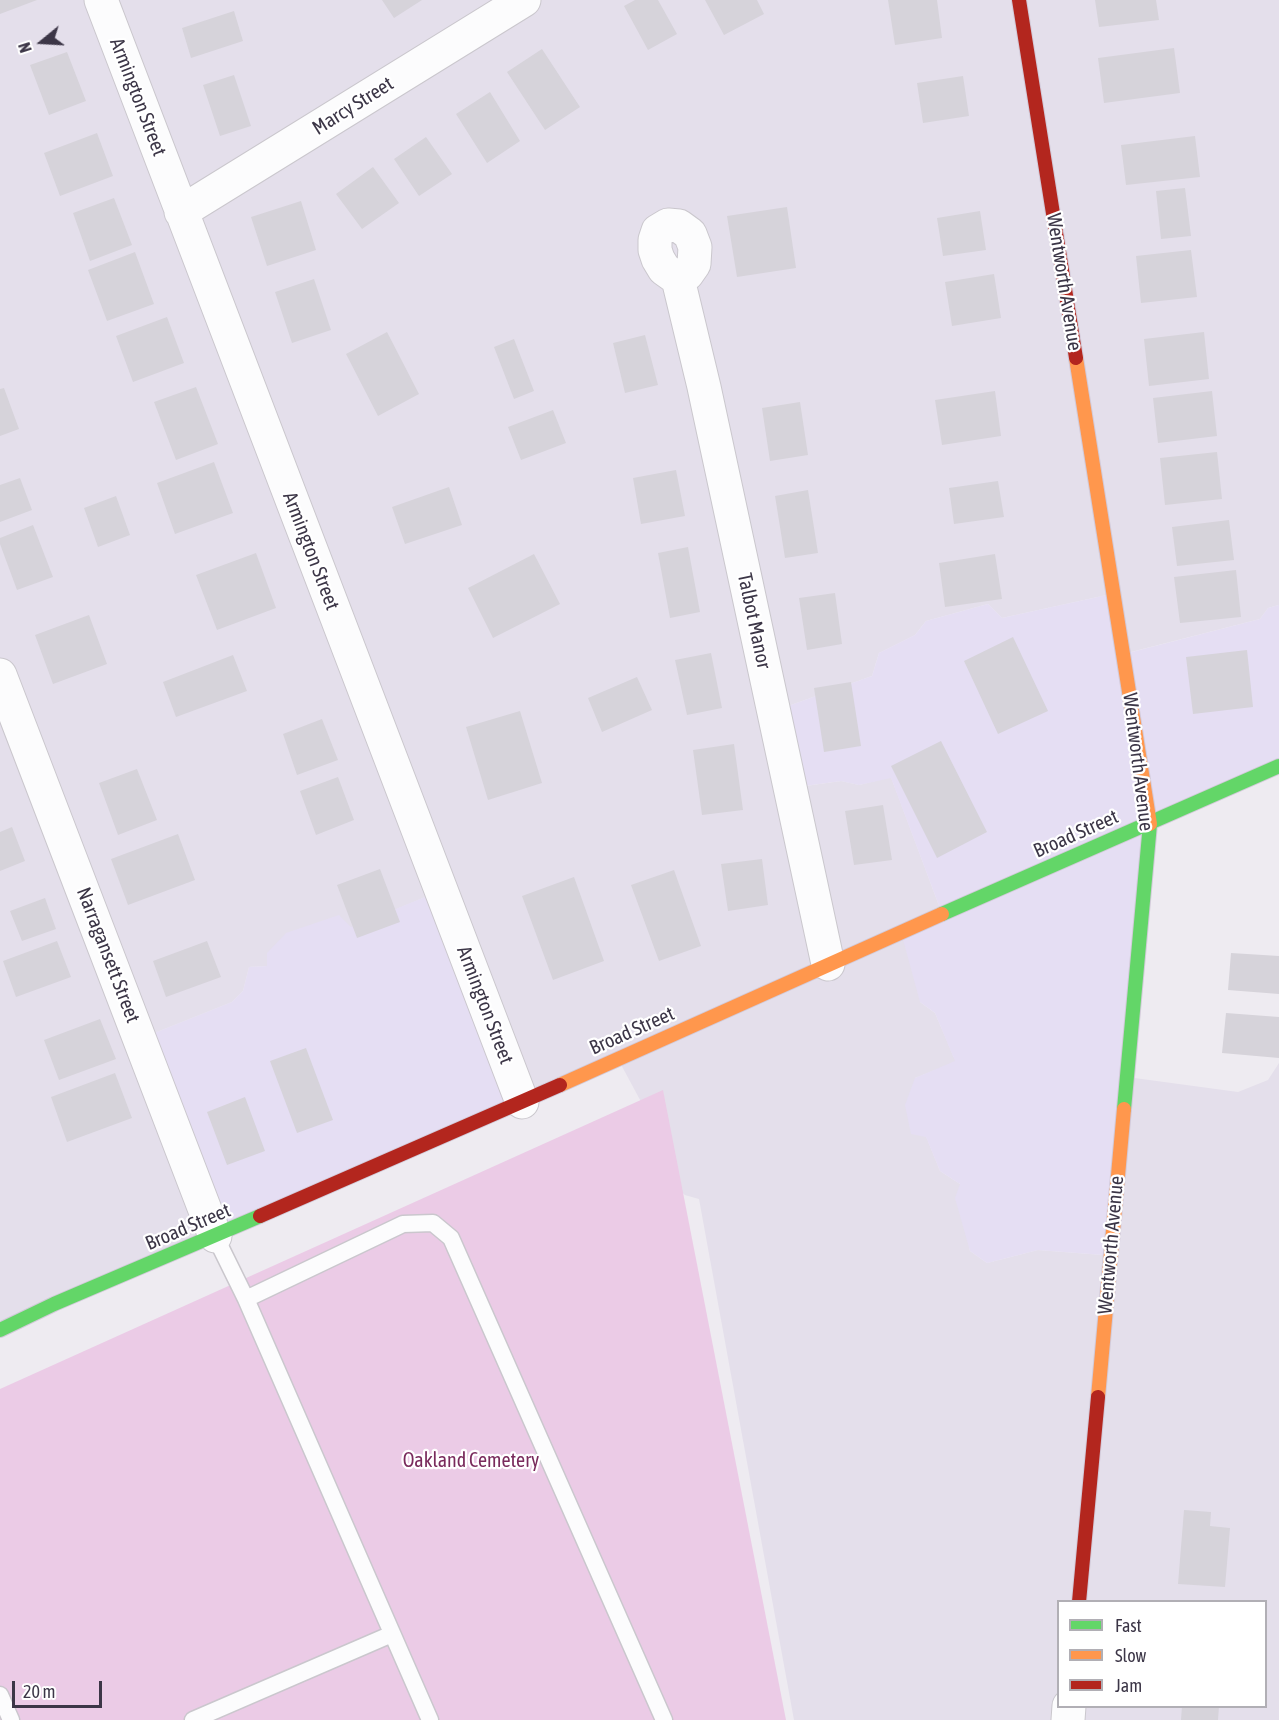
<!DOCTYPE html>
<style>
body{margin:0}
#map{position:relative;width:1279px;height:1720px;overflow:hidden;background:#eeebf1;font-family:"Asap Condensed",sans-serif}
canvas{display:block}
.legend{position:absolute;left:1057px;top:1600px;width:210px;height:108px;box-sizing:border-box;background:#fff;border:2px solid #b1afb5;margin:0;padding:8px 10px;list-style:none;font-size:18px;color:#3c3647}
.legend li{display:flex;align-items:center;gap:12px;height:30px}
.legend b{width:30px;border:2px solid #b1afb5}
.north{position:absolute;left:12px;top:12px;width:60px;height:60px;-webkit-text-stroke:4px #fff;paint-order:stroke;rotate:252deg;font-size:16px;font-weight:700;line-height:24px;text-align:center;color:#3c3647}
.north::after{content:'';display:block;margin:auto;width:21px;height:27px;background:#3c3647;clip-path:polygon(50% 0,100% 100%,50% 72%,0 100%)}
.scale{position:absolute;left:12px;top:1681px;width:90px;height:27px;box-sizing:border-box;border:3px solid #3c3647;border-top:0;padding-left:8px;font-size:18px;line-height:21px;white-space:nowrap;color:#3c3647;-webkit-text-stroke:4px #fff;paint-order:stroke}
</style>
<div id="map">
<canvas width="1279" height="1720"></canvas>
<ul class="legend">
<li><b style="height:8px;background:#63d668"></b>Fast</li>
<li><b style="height:8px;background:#ff974d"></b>Slow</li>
<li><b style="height:8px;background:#b3261e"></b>Jam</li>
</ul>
<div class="north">N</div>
<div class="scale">20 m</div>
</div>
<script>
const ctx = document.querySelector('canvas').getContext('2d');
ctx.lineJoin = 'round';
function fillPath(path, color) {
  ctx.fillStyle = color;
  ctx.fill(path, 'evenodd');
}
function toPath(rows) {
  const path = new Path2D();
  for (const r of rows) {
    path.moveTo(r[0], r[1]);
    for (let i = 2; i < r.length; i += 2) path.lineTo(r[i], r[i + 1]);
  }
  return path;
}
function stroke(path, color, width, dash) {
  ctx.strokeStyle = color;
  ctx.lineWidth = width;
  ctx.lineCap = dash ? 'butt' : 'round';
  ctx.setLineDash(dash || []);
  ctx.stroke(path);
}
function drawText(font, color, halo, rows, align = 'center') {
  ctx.font = font + ' "Asap Condensed",sans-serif';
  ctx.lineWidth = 4.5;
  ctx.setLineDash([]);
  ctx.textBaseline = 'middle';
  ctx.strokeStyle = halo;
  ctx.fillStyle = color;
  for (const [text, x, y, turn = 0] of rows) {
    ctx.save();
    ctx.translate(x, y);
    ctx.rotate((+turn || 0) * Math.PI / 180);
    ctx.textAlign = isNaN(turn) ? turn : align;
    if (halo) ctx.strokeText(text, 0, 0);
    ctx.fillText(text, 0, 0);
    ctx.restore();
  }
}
const residential = toPath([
 [0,0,1279,0,1279,605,1268,608,1260,619,1127,653,1116,593,1002,618,988,604,926,621,915,635,879,653,872,676,777,710,791,788,841,781,859,785,891,777,941,911,920,1002,935,1013,956,1062,915,1078,926,1136,940,1171,960,1184,970,1251,987,1263,1038,1250,1103,1255,1127,1077,1238,1092,1268,1080,1279,1063,1279,1720,794,1720,699,1199,685,1195,667,1180,646,1111,618,1059,522,1102,445,889,351,928,267,966,249,967,243,991,232,1002,147,1036,215,1236,0,1331],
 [1058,1602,1266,1602,1266,1706,1058,1706]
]);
const commercial = toPath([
 [1116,593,1128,653,1260,619,1268,608,1279,605,1279,764,1153,819,1103,1255,1038,1250,987,1263,970,1251,955,1198,960,1184,940,1171,926,1137,911,1134,905,1105,915,1078,955,1061,935,1013,920,1002,901,932,941,911,891,778,859,785,841,781,790,788,777,710,872,676,879,653,915,635,926,621,988,604,1002,618],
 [445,889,522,1102,215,1236,147,1036,232,1002,243,991,249,967,267,966,267,953,286,933,339,915,351,927]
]);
const green = toPath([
 [663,1090,786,1720,0,1720,0,1389]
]);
const building = toPath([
 [0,0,37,0,0,14],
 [382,0,422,0,394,18],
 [635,0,658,0,677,34,648,50,624,6],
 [705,0,757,0,764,14,724,35],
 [888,0,937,0,942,38,895,45],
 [1095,0,1156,0,1159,20,1099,27],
 [234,11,243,41,191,58,182,28],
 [1174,48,1180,93,1104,103,1098,58],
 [542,49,580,107,545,130,507,72],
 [67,52,86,101,49,115,30,65],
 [234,75,251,126,220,136,203,85],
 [963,76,969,116,923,123,917,83],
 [490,92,520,141,487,163,456,114],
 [97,133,113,176,60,196,44,153],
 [1195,136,1200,177,1126,185,1121,145],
 [426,137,452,174,419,196,394,159],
 [373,167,399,203,362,229,336,194],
 [1185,188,1191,236,1161,239,1156,191],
 [114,198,132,245,90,261,73,213],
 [301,201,316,250,267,266,251,217],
 [787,207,796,268,737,277,727,216],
 [980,211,986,250,943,256,937,218],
 [1191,250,1197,297,1141,303,1136,256],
 [135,252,154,304,107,321,88,270],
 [994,274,1001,318,952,326,945,282],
 [314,279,331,330,292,343,275,292],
 [167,317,184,363,133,382,116,336],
 [387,332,419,394,378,416,346,354],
 [1204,332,1209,379,1149,386,1144,339],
 [645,335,658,385,625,393,613,343],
 [514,339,534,391,514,399,494,347],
 [196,387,218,444,176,460,154,402],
 [4,388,19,429,0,436,0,389],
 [995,391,1001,436,942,445,935,400],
 [1212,391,1217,436,1158,443,1153,398],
 [800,402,808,455,770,461,762,408],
 [553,410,566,443,521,460,508,427],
 [1217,452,1222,499,1165,505,1160,458],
 [214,462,233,513,175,534,157,483],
 [676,470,685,516,641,524,633,478],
 [20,478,32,510,0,522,0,485],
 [998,481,1004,517,954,524,949,488],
 [449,487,462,525,405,544,392,507],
 [808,490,818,553,785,558,775,496],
 [116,496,130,535,98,547,84,508],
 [1229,520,1234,560,1177,566,1172,527],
 [33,525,53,577,17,590,0,544,0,538],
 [688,547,700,612,670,618,658,553],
 [256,553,276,608,217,630,196,575],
 [534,554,560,604,493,638,468,588],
 [995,554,1002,599,945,607,939,563],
 [1236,570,1241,617,1180,623,1174,577],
 [835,593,842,644,807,650,799,598],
 [89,615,107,664,53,684,35,635],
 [1013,637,1048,711,998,734,964,661],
 [1247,650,1253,707,1193,714,1186,657],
 [711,653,722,708,687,715,675,660],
 [233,655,247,691,176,717,163,682],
 [637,677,652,710,602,732,588,698],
 [851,682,861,746,824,752,814,688],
 [520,711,542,783,488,800,466,727],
 [322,719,338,760,297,775,283,734],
 [941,741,987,832,937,858,891,766],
 [734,744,743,810,702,815,693,750],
 [137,769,157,820,118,835,99,783],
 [338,777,354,820,316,835,300,791],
 [883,805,892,860,854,865,845,811],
 [12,827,25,861,0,871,0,832],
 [178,834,195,880,128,905,111,859],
 [762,859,768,905,728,911,721,864],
 [380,869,400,922,357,938,337,885],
 [674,870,701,946,659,961,631,885],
 [574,877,604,961,553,980,522,896],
 [45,898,56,929,22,941,10,911],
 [57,941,71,977,16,997,3,961],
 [207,941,221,977,166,997,153,961],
 [1231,953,1279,956,1279,994,1228,990],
 [1226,1013,1279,1017,1279,1058,1222,1053],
 [100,1019,116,1059,59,1080,44,1040],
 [306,1048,333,1120,297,1133,270,1061],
 [115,1073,132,1118,67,1142,51,1097],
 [245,1097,265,1151,227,1165,207,1112],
 [1184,1510,1211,1512,1210,1526,1230,1528,1225,1587,1178,1584],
 [1182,1706,1219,1706,1218,1720,1181,1720]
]);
const lane = toPath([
 [215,1236,246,1299,430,1720],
 [246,1299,403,1224,433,1223,451,1238,664,1720],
 [0,1695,11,1720],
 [193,1720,392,1634]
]);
const street = toPath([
 [101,0,522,1102],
 [181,212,524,0],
 [678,279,664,269,658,259,655,250,655,240,658,231,668,225,679,226,690,234,695,247,694,264,687,274,678,279,704,387,828,964],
 [0,675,215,1236],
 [1068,1720,1069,1706]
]);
const fast = toPath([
 [942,914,1279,766],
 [1124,1109,1150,824],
 [0,1330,54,1304,260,1216]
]);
const slow = toPath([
 [1076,358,1150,824],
 [560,1085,942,914],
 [1098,1397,1124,1109]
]);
const jam = toPath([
 [1019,0,1076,358],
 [260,1216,560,1085],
 [1079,1602,1098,1397]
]);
const streetNames = [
 ["Armington Street",138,97,69],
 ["Marcy Street",353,106,-32],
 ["Wentworth Avenue",1064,282,81],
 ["Armington Street",311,551,69],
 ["Talbot Manor",754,621,78],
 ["Wentworth Avenue",1138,762,83],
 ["Broad Street",1076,834,-24],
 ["Narragansett Street",108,955,69],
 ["Armington Street",485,1005,69],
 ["Broad Street",632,1031,-24],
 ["Broad Street",188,1227,-23],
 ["Wentworth Avenue",1111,1245,-85]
];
const parkNames = [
 ["Oakland Cemetery",471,1461]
];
fillPath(residential, '#e4dfeb');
fillPath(commercial, '#e5def3');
fillPath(green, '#ebcbe6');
fillPath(building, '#d6d3da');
stroke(lane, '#cac7cd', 19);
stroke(street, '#cac7cd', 35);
stroke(fast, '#d2cad9', 16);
stroke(slow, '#d2cad9', 16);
stroke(jam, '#d2cad9', 16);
stroke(lane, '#fcfcfd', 16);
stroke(street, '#fcfcfd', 33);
stroke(fast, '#63d668', 14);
stroke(slow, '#ff974d', 14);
stroke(jam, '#b3261e', 14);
drawText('20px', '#3c3647', '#fff', streetNames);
drawText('20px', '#792a5c', '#fff', parkNames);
</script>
